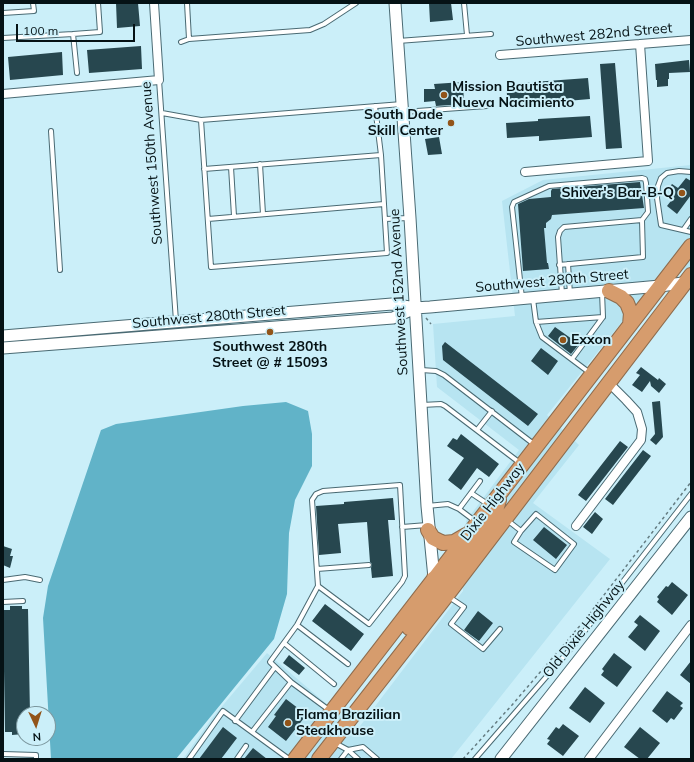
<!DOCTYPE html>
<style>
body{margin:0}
#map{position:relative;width:694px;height:762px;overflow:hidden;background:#cbeff9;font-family:Mulish,sans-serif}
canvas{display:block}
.frame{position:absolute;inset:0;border:4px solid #051215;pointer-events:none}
.north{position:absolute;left:16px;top:706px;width:40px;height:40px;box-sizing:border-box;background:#cbeff9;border:1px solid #7c979e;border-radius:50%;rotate:176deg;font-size:11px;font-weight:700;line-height:16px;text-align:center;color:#051215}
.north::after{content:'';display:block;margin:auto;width:14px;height:18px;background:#925419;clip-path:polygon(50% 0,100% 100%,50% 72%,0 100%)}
.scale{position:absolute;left:16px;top:24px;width:119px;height:18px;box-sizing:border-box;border:2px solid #051215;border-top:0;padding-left:5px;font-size:12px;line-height:14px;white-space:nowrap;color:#051215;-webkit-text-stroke:3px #cbeff9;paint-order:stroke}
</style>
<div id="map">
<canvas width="694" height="762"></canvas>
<div class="frame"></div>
<div class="north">N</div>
<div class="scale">100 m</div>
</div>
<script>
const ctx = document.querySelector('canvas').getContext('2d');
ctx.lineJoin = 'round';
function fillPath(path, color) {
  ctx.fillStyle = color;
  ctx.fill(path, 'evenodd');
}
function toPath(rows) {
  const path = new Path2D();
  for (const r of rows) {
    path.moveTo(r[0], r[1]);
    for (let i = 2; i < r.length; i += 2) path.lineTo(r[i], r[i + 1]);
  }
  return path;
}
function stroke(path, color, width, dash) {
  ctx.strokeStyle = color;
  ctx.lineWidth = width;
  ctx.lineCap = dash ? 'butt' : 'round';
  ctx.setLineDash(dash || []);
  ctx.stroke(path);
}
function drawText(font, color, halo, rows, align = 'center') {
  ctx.font = font + ' Mulish,sans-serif';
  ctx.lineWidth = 4;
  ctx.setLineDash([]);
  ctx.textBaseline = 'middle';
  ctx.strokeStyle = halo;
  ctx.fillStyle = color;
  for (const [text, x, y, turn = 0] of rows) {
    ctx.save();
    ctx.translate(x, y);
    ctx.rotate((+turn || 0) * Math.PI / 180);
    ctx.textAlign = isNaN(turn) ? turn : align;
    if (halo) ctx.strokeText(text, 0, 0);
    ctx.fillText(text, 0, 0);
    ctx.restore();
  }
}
const built = toPath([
 [691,165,691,269,663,271,547,415,579,445,533,503,610,559,451,759,183,759,213,717,267,653,357,730,463,591,466,521,519,450,437,387,433,324,515,316,502,201,543,180]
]);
const water = toPath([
 [286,402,308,411,312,434,312,466,295,500,289,533,287,594,274,639,176,759,51,759,43,618,48,586,101,430,116,424,243,406]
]);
const building = toPath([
 [116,3,138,3,140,26,117,28],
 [429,3,451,3,453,20,430,22],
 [141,46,142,69,89,73,87,50],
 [62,52,63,75,10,80,8,57],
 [689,60,690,72,669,73,669,79,668,79,668,86,657,87,657,80,656,80,655,64],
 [615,63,622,148,606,149,600,64],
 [588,78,590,99,508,106,506,84],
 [463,82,464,104,436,106,435,101,424,102,424,89,435,89,434,84],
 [590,116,592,137,539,141,539,136,507,138,506,123,538,121,538,119],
 [439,137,442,154,428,155,425,139],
 [686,178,691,181,691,195,677,214,667,206,674,197,670,194,672,191,668,189,672,184,678,188],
 [640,182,644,208,552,215,551,219,546,223,546,228,544,228,547,263,548,263,549,269,523,271,518,204,529,199,551,197,551,191,552,189],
 [555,327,579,344,571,354,548,336],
 [445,342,538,414,528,426,443,360,442,346],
 [541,348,558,361,548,375,531,361],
 [641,367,658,380,659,378,666,384,659,393,651,386,650,381,642,392,632,385,640,375,636,373],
 [660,401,663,437,656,445,650,440,655,434,652,402],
 [461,434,499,464,489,477,477,468,461,490,448,480,464,458,447,446,453,438,457,440],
 [620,441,628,447,586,501,578,495],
 [643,450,651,456,613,505,605,499],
 [393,498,395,520,388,520,393,576,372,578,371,568,372,564,370,562,367,522,338,524,341,553,319,555,316,506,344,504,344,502],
 [595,512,603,519,592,534,583,527],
 [544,527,567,545,556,559,533,540],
 [3,546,12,549,10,556,13,556,10,568,3,565],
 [672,582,688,595,672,615,657,602,659,599,657,597,666,586,668,587],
 [325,604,364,634,351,651,312,621],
 [10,606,22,606,22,609,28,609,30,714,24,714,24,734,12,735,12,732,5,732,3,610,10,610],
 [478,611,493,623,479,641,464,630],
 [640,615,660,631,645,651,628,637,638,625,634,622],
 [614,653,632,667,617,687,601,675,604,671,602,669],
 [289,655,305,668,299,675,283,663],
 [691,661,691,684,680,675],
 [585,687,605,703,590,723,569,708],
 [667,691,683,703,680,706,683,708,674,720,671,718,667,723,652,711],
 [286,699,303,712,300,716,304,718,286,741,268,727,276,716,274,715],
 [563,724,579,736,563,756,547,744,550,740,547,739,556,727,559,729],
 [223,727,237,738,221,759,199,759],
 [640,727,660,743,647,759,640,759,624,747],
 [253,748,267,759,244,759]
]);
const path = toPath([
 [426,318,431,324],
 [463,759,512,705,584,621,691,482]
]);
const lane = toPath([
 [187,3,189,39],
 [464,3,467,35],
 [3,13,34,11,33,3],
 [3,38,73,34],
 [398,41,491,34],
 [181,42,189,39,310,30,324,24,356,3],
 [77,73,73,34,100,32,98,3],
 [159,80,176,321],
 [403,112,487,106],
 [162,113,201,120,402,104],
 [201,120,211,267,387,253,381,155,375,106],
 [51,131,60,270],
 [260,164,263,214],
 [231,167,234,216],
 [204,169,381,155],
 [691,172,679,171,667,173,661,178,658,186,657,198,661,225,691,232],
 [208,219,384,204],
 [385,219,409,218],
 [684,229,691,219],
 [568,264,570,294],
 [562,294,558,237,560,231,564,227,642,220],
 [522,298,512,207,514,202,549,186,642,178,645,179,646,183,648,212,642,220,643,257,559,265],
 [533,299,536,322,542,337,590,373],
 [536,322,603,317],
 [572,359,603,317,602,292],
 [421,370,436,371,444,375,535,445],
 [422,405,441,404,445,406,520,463],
 [477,430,492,411],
 [471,493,489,505],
 [427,506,448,504,459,509,475,521],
 [459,509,480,481],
 [507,520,521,531,514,542,555,570,574,544,536,514,521,531],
 [402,527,427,525],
 [317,569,369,565],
 [3,580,25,577,40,580],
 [318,586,369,624,402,582,405,576,400,485,323,491,316,494,312,500,318,586,297,625,270,662,291,682,329,710],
 [449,597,464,607,451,624,483,649,500,629],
 [3,602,23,601],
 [297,625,348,664],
 [284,643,334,684],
 [235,721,275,667],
 [252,732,291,682],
 [335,743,348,750,363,747,377,759],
 [3,754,36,755,36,759],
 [189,759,223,711,289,759],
 [237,759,246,746],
 [341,759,348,750,358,759],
 [475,759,573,646,691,494]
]);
const street = toPath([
 [500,55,691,40],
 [3,94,159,80,154,3],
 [525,172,648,161,640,44],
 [576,526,641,440,642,429,637,412,626,400,609,383],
 [589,759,691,625]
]);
const secondary = toPath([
 [395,3,410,218,427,506,434,578],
 [3,336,392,304,415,308,430,307,660,286,690,282],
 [3,348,393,318,415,308],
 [501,759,691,517]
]);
const highway = toPath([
 [609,291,621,297,627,303,631,313,630,325],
 [428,530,433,538,443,543,454,542,466,535],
 [448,594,445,590,444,585,447,579,481,536,495,514,499,500],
 [409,628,434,596,435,590,434,578],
 [295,759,691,246],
 [319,759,448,594,691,275]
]);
const markers = [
 [444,95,4,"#925419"],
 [451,123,4,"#925419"],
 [682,193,4,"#925419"],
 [270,332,4,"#925419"],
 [563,340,4,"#925419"],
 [288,723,4,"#925419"]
];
const streetNames = [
 ["Southwest 282nd Street",594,35,-5],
 ["Southwest 150th Avenue",152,163,-94],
 ["Southwest 280th Street",552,281,-5],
 ["Southwest 152nd Avenue",399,292,-93],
 ["Southwest 280th Street",209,317,-5],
 ["Dixie Highway",493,502,-52],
 ["Old Dixie Highway",584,629,-51]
];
const poiNames = [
 ["Mission Bautista",452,87],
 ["Nueva Nacimiento",452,103],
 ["South Dade",443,115,"right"],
 ["Skill Center",443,131,"right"],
 ["Shiver's Bar-B-Q",674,193,"right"],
 ["Exxon",571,340],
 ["Southwest 280th",270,347,"center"],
 ["Street @ # 15093",270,363,"center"],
 ["Flama Brazilian",296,715],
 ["Steakhouse",296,731]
];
fillPath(built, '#b7e4f1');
fillPath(water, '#61b3c8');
fillPath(building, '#27474f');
stroke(lane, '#4a6a73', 6);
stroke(street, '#4a6a73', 10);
stroke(secondary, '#4a6a73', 13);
stroke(highway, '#8d6c4e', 16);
stroke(path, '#647c82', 1.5, [3, 3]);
stroke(lane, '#fff', 4);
stroke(street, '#fff', 8);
stroke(secondary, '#fff', 11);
stroke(highway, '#d69c6d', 14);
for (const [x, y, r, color] of markers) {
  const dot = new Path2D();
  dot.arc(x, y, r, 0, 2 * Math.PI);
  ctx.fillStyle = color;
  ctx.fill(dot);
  stroke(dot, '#cbeff9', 1.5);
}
drawText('14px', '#051215', '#cbeff9', streetNames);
drawText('bold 14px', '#051215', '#cbeff9', poiNames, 'left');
</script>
